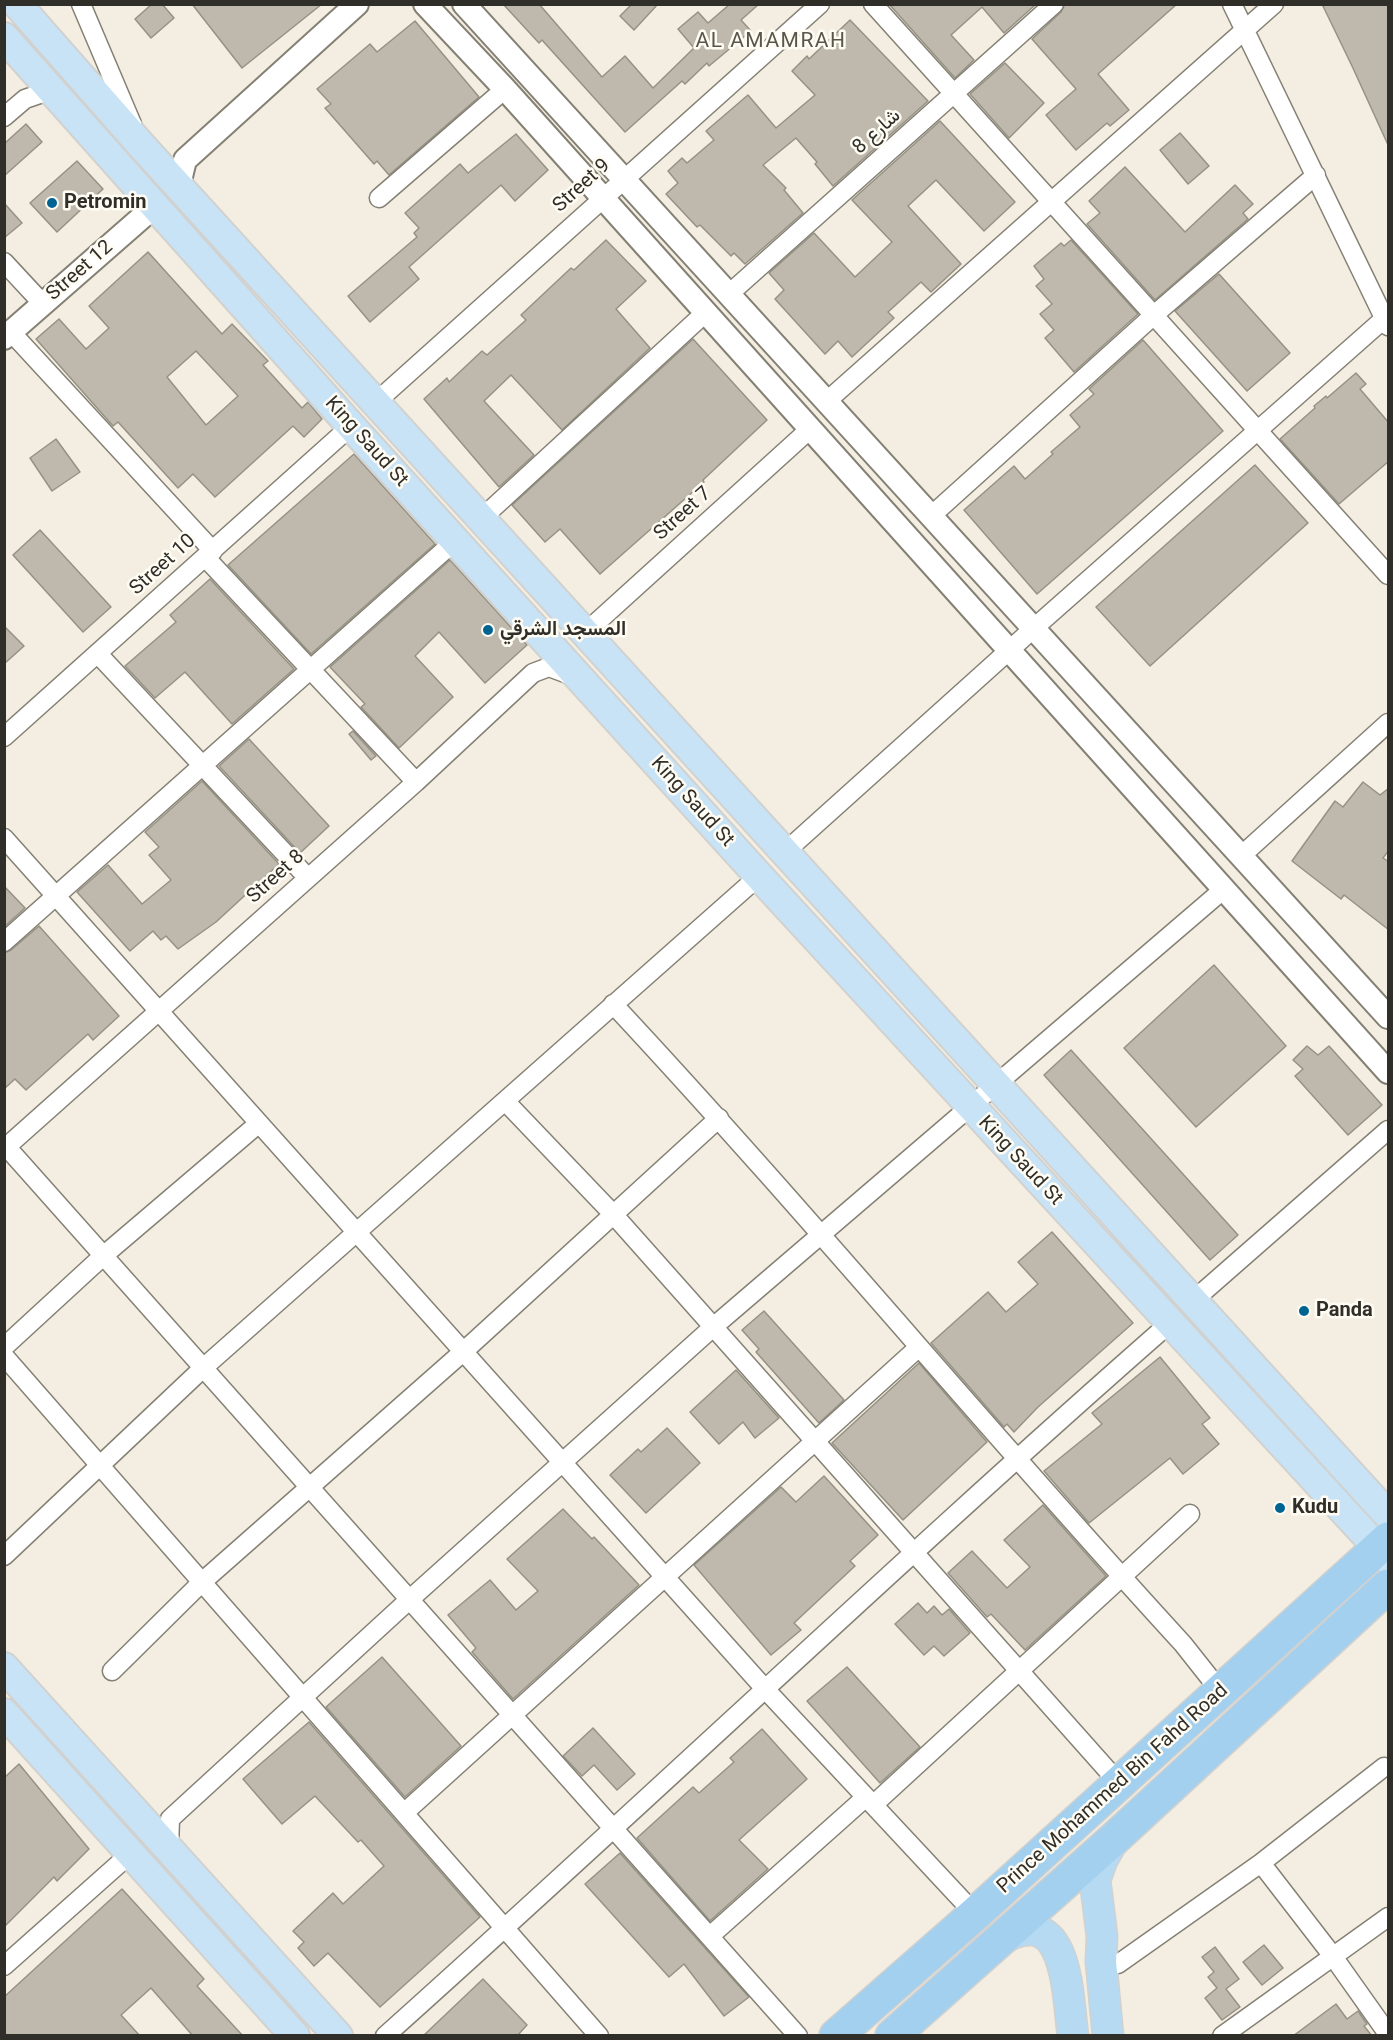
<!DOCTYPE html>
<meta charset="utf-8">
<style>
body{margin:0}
#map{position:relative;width:1393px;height:2040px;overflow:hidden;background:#f3eee1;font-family:Roboto,sans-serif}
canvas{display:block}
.frame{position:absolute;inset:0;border:6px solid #302e29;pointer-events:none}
</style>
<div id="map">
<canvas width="1393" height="2040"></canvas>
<div class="frame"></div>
</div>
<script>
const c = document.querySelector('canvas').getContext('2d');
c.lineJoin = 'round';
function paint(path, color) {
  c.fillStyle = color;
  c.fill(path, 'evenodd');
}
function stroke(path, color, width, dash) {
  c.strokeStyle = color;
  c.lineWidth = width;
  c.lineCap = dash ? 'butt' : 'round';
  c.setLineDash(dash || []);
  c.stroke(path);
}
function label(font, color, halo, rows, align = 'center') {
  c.font = font + ' Roboto,Vazirmatn,sans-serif';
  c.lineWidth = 5;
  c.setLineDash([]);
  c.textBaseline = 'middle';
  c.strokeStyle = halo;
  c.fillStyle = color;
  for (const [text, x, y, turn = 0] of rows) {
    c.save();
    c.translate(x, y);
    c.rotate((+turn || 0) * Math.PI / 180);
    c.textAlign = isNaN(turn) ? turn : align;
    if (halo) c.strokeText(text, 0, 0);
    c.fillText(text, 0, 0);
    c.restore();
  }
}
const building = new Path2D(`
 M152 4H162L174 18 151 38 135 19Z
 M192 4H322L242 68Z
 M503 4H539L602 77 625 56 653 88 694 48 678 29 698 12 708 23 730 4H759L741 20 751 31 709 66 707 63 685 84 682 81 625 132 542 40 539 43Z
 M632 4H658L634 30 620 16Z
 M889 4H1035V5L1004 33 982 7 951 35 974 60 955 78Z
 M1065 4H1177L1098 74 1129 110 1110 126 1107 123 1076 150 1046 115 1076 89 1032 39 1061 12Z
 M1322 4H1389V147L1352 66Z
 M850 20 928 101 833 186 815 164 817 162 796 138 763 165 786 188 784 190 803 213 745 264 734 253 731 256 700 225 697 227 666 194 678 183 668 171 682 158 687 163 714 140 706 131 748 95 776 128 815 95 792 71 807 56 809 59Z
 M415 21 479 97 389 175 377 161 374 164 325 108 331 104 317 89 370 44 377 52Z
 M1005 63 1044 103 1009 138 970 94Z
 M940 121 1015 202 984 231 936 180 908 206 961 264 931 292 921 282 888 312 894 318 852 357 838 341 825 354 775 299 784 290 769 273 814 233 855 277 892 242 852 200Z
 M26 124 42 142 4 176V144Z
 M1180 133 1209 166 1188 184 1160 150Z
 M516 134 548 170 515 201 501 185 409 267 419 279 370 322 348 296 417 237 414 233 419 228 405 213 460 164 468 173Z
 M77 161 103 189 57 232 30 203Z
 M1125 167 1185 232 1235 185 1253 204 1243 213 1248 219 1155 300 1087 224 1100 213 1089 201Z
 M4 203 22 223 4 238Z
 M606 240 646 281 616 309 650 348 562 430 511 375 484 401 534 455 499 487 424 399 447 378 449 382 482 351 487 355 526 320 521 315 571 268 574 270Z
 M1071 240 1138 314 1074 372 1045 338 1054 330 1040 314 1052 304 1036 286 1044 279 1034 266 1061 243 1064 246Z
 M148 252 222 334 232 324 268 361 263 365 302 408 308 402 322 419 304 437 293 426 215 497 193 474 178 488 118 422 113 426 36 339 59 319 86 349 109 328 89 306ZM196 351 238 396 206 425 167 377Z
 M1219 274 1290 353 1247 391 1175 311Z
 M693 339 767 420 703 480 704 482 600 574 560 529 545 542 512 505Z
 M1143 340 1223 431 1037 594 964 510 1014 466 1025 479 1053 454 1051 452 1080 427 1070 415 1094 394 1089 389Z
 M1356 373 1366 384 1360 389 1389 423V461L1339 504 1280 439 1315 408 1314 406 1326 396 1327 398Z
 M56 439 80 472 52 491 30 458Z
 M354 454 435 544 311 654 228 565Z
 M1255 465 1308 523 1150 666 1096 607Z
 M40 530 111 607 83 632 13 555Z
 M450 560 527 645 485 683 439 632 415 656 453 697 399 748 361 707 365 704 330 667Z
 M210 579 294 669 232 724 185 672 155 698 125 666 176 622 170 615Z
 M4 626 24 646 4 664Z
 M353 731 376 756 371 760 349 734Z
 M249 739 329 826 300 853 219 766Z
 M202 781 279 864 216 922 178 949 166 936 161 940 153 931 130 951 77 892 108 865 142 904 171 880 149 855 159 847 145 832Z
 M1363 782 1380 795 1389 788V850L1383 858 1389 862V930L1344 895 1341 899 1292 861 1335 801 1343 807Z
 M4 886 25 908 4 927Z
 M39 926 119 1016 93 1040 88 1034 26 1090 15 1079 4 1089V953L11 950Z
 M1214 965 1286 1046 1196 1127 1124 1048Z
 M1307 1046 1318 1055 1329 1046 1382 1105 1348 1135 1295 1076 1303 1069 1293 1060Z
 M1071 1050 1238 1235 1210 1260 1044 1075Z
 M1052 1232 1133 1323 1038 1407 1014 1432 1007 1424 1004 1427 931 1343 988 1292 1006 1312 1038 1284 1018 1262Z
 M764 1311 844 1400 819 1423 756 1352 759 1349 742 1330Z
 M1160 1357 1210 1418 1202 1424 1219 1444 1183 1474 1170 1458 1089 1523 1044 1471 1102 1424 1092 1413Z
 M919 1363 987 1442 903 1520 832 1443Z
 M736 1370 779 1418 755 1438 743 1422 719 1444 690 1412Z
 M667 1428 700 1463 646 1513 610 1475 638 1449 641 1452Z
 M824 1476 878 1535 850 1561 855 1566 794 1623 801 1630 771 1655 694 1565 781 1487 796 1502Z
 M1043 1505 1106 1576 1025 1650 991 1614 987 1617 948 1573 972 1551 1007 1588 1030 1567 1004 1540Z
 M563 1509 592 1539 594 1537 639 1585 513 1699 472 1652 476 1648 448 1615 490 1580 516 1610 538 1591 507 1559Z
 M918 1603 927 1613 934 1606 942 1615 949 1609 970 1633 944 1656 934 1646 924 1655 895 1624Z
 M382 1657 461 1746 405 1797 326 1707Z
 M847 1667 920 1747 880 1783 807 1701Z
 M309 1722 480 1917 380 2007 328 1953 314 1966 298 1948 304 1942 293 1931 333 1893 343 1904 384 1866 361 1840 358 1842 315 1796 282 1824 243 1779Z
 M593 1728 635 1774 617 1790 594 1765 582 1776 563 1756Z
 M762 1729 807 1779 739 1840 768 1869 710 1921 637 1838 693 1787 699 1793 734 1762 730 1758Z
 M19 1764 89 1849 57 1881 54 1877 4 1927V1778Z
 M620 1853 749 1997 724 2016 684 1964 669 1977 585 1884Z
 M122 1889 204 1979 197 1986 243 2036H193L151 1988 121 2015 140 2036H4V1997Z
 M1264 1945 1283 1968 1262 1985 1243 1962Z
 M1215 1947 1239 1979 1226 1989 1240 2007 1222 2020 1205 1998 1217 1988 1208 1977 1214 1972 1202 1957Z
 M483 1979 527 2025 517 2036H423Z
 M1336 2004 1347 2019 1358 2011 1367 2024 1364 2026 1372 2036H1293Z`);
paint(building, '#beb9ac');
stroke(building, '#969185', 1.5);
const minor = new Path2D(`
 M81 4 132 124
 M873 4 1388 575
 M1232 4 1388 326
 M4 117 25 99 51 90
 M379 198 505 89
 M4 262 43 304
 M729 294 1054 4
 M11 332 213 551
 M827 401 1274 4
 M375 403 820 4
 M931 516 1154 315 1316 175
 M482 518 705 313
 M205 557 416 782
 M586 632 810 429
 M98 654 308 878
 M4 737 351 426
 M4 838 766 1690 975 1914
 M786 851 1034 628 1385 318
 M1241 856 1388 723
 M4 942 456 540
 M613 1004C808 1213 990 1434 1183 1644L1221 1692
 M505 1101 613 1214 1118 1782
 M4 1144 798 2036
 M4 1149 416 782 533 673 549 667 573 676
 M1195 1299 1388 1130
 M4 1347 103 1256 258 1124
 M4 1356 599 2036
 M4 1556 202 1369 759 876
 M112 1671 202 1582 464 1351 719 1118
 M873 1805 1190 1514
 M404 1813 919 1347
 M169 1849 170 1819 409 1600 712 1328 1224 889
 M1261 1863 1332 1955 1388 2034
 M710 1936 866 1797
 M1118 1964 1261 1863 1384 1767
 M4 1966 130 1854
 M385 2036C649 1800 905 1555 1171 1322
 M1222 2036 1388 1917`);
const tertiary = new Path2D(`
 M425 4 505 89 1388 1072
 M464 4 1388 1017
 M179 185 185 160 357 4
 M4 338 156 205`);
const primary = new Path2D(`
 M17 4 141 145 1388 1515
 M4 37 351 426 759 876 1388 1559
 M4 1667 338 2036
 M4 1713 295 2036`);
const trunk = new Path2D(`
 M998 1941C1068 1898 1067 1991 1073 2036
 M1108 2036 1101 1962 1102 1936 1095 1880 1102 1860 1114 1839`);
const motorway = new Path2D(`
 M836 2036 975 1914 1388 1539
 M892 2036 1116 1837 1388 1586`);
stroke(minor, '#858074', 21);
stroke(tertiary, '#858074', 26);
stroke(primary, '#d1d1d0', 32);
stroke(trunk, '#d1d1d0', 33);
stroke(motorway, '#d1d1d0', 36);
stroke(minor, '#fff', 18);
stroke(tertiary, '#fff', 22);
stroke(primary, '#c8e3f5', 28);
stroke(trunk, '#b6daf2', 30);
stroke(motorway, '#a3d0ee', 33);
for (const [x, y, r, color] of [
 [52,203,6,"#006493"],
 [488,630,6,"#006493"],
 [1304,1311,6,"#006493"],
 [1280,1508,6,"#006493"]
]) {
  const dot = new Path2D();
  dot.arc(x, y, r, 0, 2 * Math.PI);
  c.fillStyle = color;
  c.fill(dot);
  stroke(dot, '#fffcf4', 2);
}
label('20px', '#302e29', '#fffcf4', [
 ["شارع 8",877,132,-42],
 ["Street 9",582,186,-42],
 ["Street 12",80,271,-41],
 ["King Saud St",366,442,48],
 ["Street 7",683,514,-42],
 ["Street 10",163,565,-42],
 ["King Saud St",692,802,48],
 ["Street 8",276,877,-42],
 ["King Saud St",1020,1161,47],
 ["Prince Mohammed Bin Fahd Road",1113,1789,-42]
]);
label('bold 20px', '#302e29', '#fffcf4', [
 ["Petromin",64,203],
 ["المسجد الشرقي",500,630],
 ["Panda",1316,1311],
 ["Kudu",1292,1508]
], 'left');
c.letterSpacing = '1.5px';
label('21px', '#5a564b', '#fffcf4', [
 ["AL AMAMRAH",771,42]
]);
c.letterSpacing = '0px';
</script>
